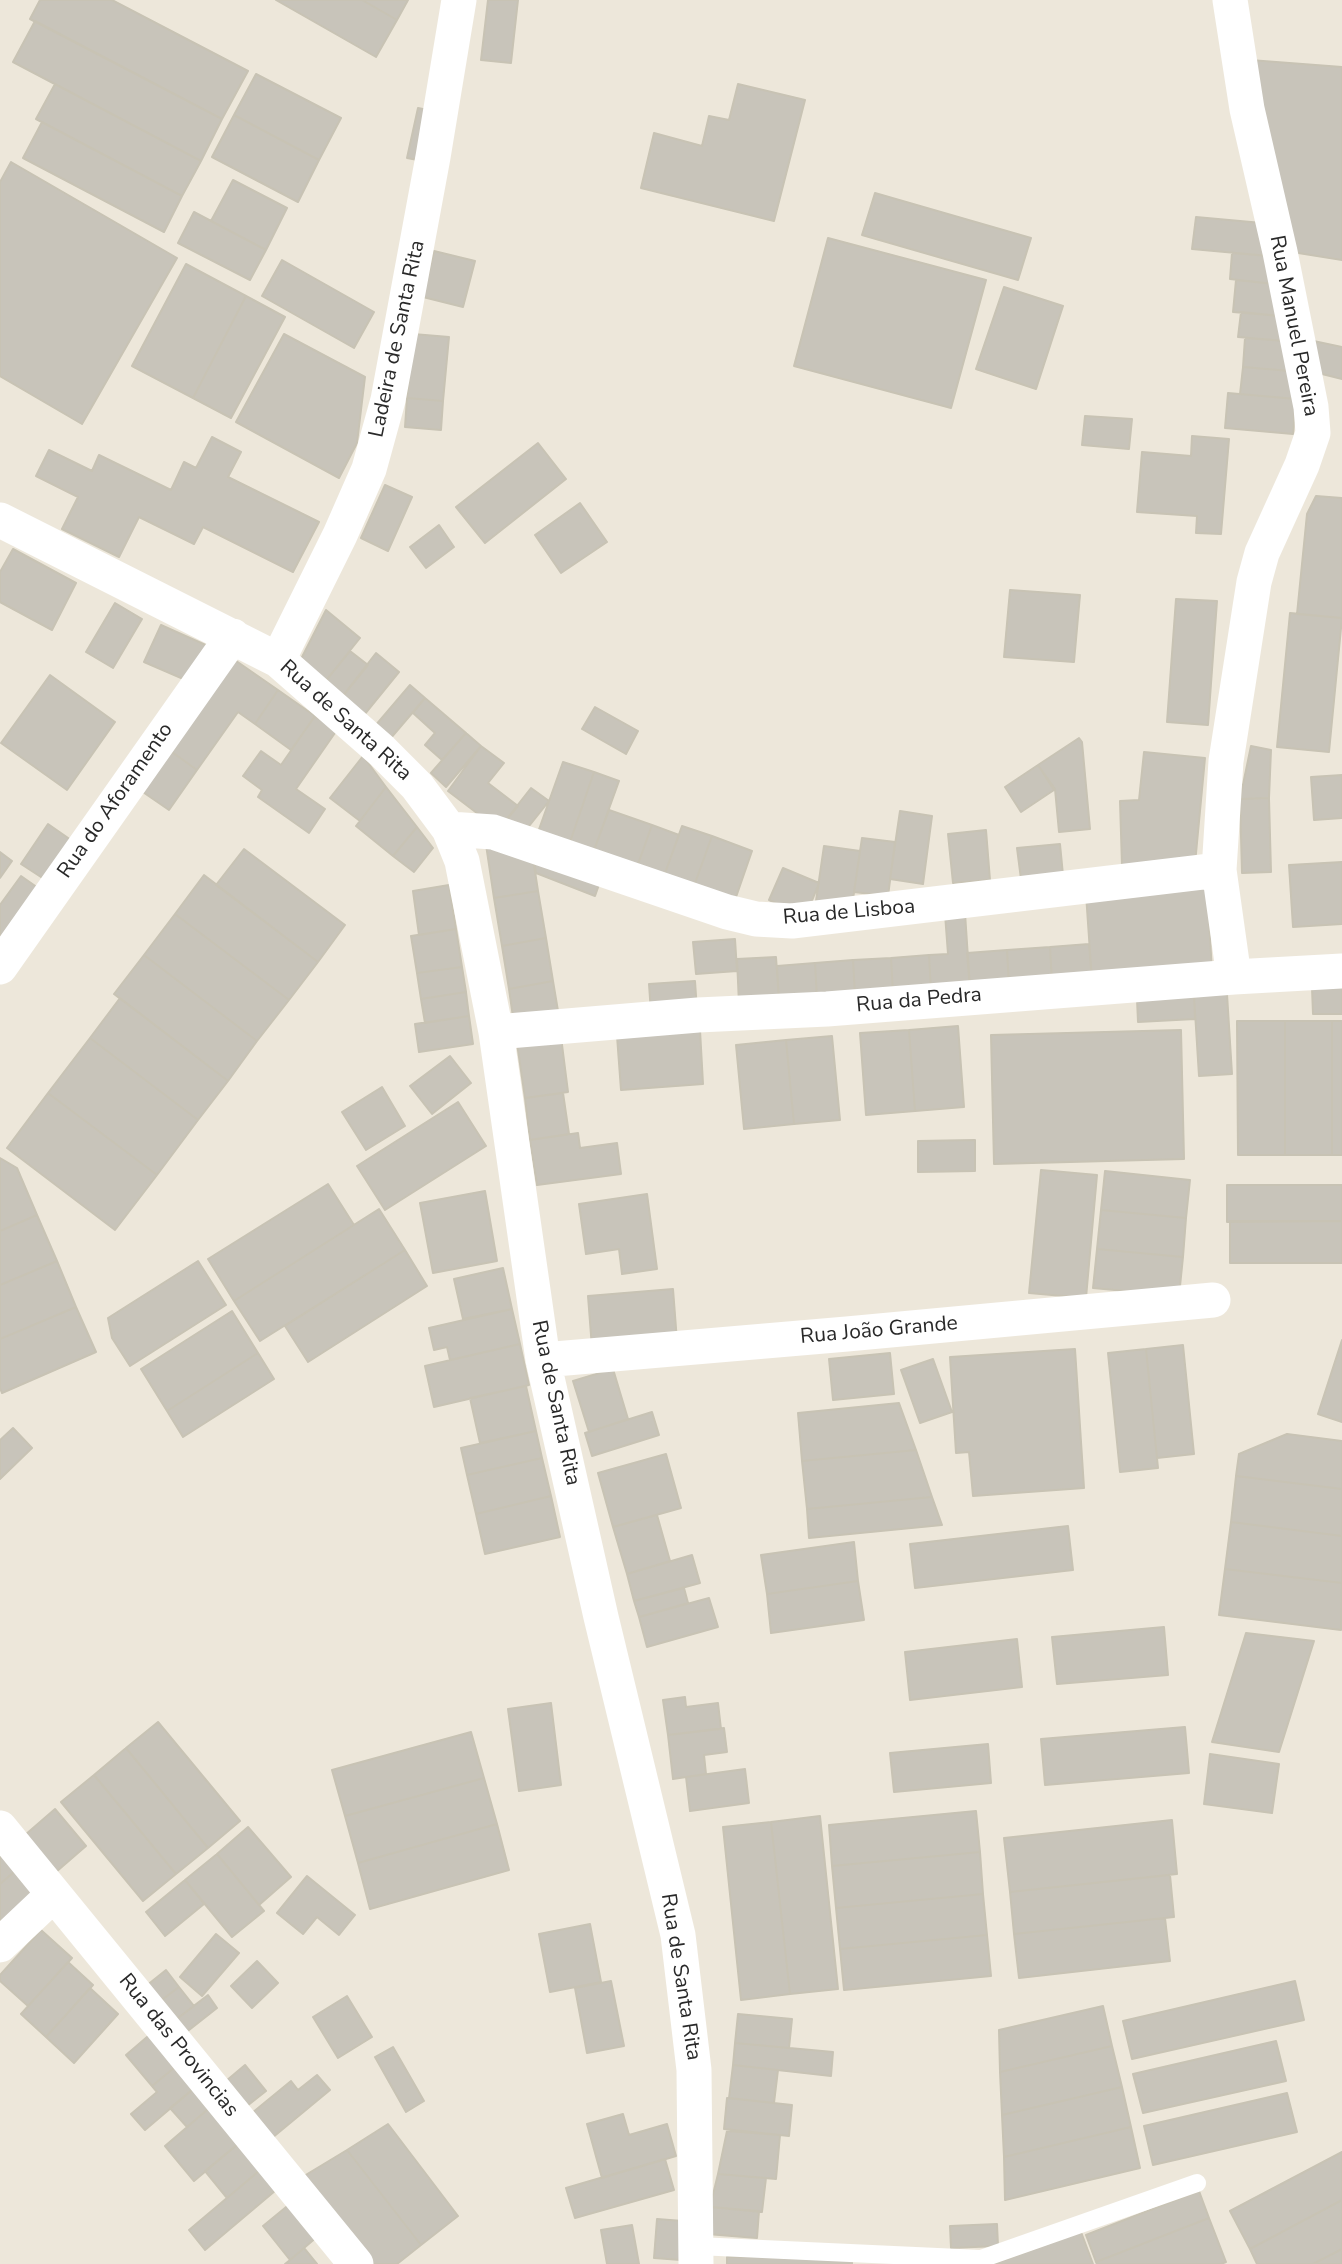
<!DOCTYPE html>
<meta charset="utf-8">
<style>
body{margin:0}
canvas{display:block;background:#ede7da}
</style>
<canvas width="1342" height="2264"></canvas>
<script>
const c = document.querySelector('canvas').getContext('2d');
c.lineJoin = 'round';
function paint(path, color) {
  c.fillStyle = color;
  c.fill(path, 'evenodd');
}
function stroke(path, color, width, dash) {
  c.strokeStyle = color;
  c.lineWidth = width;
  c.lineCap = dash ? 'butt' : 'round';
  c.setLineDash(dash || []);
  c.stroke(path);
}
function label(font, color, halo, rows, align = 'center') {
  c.font = font + ' "Nunito Sans",sans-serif';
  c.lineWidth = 7;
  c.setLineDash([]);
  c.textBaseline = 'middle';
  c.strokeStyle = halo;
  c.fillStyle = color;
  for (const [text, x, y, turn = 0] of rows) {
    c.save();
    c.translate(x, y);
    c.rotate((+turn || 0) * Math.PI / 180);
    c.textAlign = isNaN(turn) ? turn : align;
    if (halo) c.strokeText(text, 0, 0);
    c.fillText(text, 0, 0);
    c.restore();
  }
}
const building = new Path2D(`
 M40 0H112L248 71 222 119 30 19Z
 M276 0H362L397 20 376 57Z
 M362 0H408L397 20Z
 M488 0H518L511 63 481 60Z
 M35 21 222 119 201 161 13 62Z
 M1250 60 1342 67V260L1292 252Z
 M256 74 341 118 319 160 234 115Z
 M55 84 201 161 182 196 36 119Z
 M738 84 805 100 774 221 641 188 654 133 702 146 709 116 729 120Z
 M418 108 433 111 423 161 407 158Z
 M234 115 319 160 298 202 212 157Z
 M42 122 182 196 164 232 23 158Z
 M11 162 177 258 82 424 0 376V182Z
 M233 180 287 208 266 250 211 221Z
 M875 193 1031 238 1018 280 862 235Z
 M194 212 266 250 250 280 178 243Z
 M1196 217 1262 223 1269 256 1192 249Z
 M828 238 986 280 951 408 794 366Z
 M434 251 475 261 463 307 423 297Z
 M1232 253 1269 256 1274 284 1230 279Z
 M282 260 374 312 354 348 262 296Z
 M186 264 246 296 193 398 132 366Z
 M1236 280 1274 284 1280 316 1233 312Z
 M1004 287 1063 306 1036 389 976 369Z
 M246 296 285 317 231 418 193 398Z
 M1241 312 1280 316 1285 341 1238 337Z
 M284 334 365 377 357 443 339 478 236 422Z
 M413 334 449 337 443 401 407 398Z
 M1245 338 1285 341 1290 371 1243 367Z
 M1309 340 1342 347V379L1318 373Z
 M1243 367 1290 371 1296 399 1240 394Z
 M1228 393 1296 399 1293 434 1225 428Z
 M407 398 443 401 441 430 405 427Z
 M1085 416 1132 419 1129 449 1082 445Z
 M1192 436 1229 439 1221 534 1196 533 1197 516 1137 512 1142 452 1191 456Z
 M212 437 241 452 228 477 319 522 293 572 203 527 194 544 139 517 119 557 62 529 78 497 36 476 49 450 92 471 99 455 171 490 184 462 196 468Z
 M538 443 566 479 485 543 456 507Z
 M385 485 412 497 388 551 361 538Z
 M1316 496 1342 498V618L1297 614 1307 514Z
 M580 503 607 542 561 573 535 535Z
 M439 525 454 547 426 568 410 547Z
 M13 549 76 583 52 630 0 602V572Z
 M1010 590 1080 595 1074 662 1004 657Z
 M1176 599 1217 601 1208 725 1167 722Z
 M115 603 142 619 113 668 86 652Z
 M326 610 360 638 324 683 299 663Z
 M1290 613 1342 618 1329 752 1277 747Z
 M161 625 210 647 188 681 144 662Z
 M350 651 368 665 342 697 324 683Z
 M376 653 399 672 364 715 342 697Z
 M229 656 278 690 255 724 238 712 197 770 165 747Z
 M50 675 115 722 67 790 1 743Z
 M410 685 425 698 390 739 375 726Z
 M278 690 315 716 291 750 255 724Z
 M425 698 466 733 442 760 425 745 435 733 413 713Z
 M595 707 638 731 626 754 582 729Z
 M315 716 337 730 296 789 325 809 309 833 258 797 262 790 243 776 261 751 281 765Z
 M466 733 481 746 446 787 431 773Z
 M1079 738 1082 742 1090 829 1059 832 1055 789 1038 765Z
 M481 746 504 763 488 783 518 806 502 825 486 820 448 791Z
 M1251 746 1271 750 1269 798 1240 799Z
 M165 747 197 770 169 810 137 788Z
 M1144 752 1205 758 1195 864 1122 866 1120 801 1139 800Z
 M363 756 386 787 360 821 330 798Z
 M563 762 594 772 569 845 537 835Z
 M1038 765 1054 790 1021 812 1005 787Z
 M594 772 619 781 593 853 569 845Z
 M1342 775V818L1314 820 1311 777Z
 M386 787 417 827 393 856 356 826Z
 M531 788 549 801 522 835 502 825Z
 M1269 798 1271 872 1242 873 1240 799Z
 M609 810 652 825 637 867 593 853Z
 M900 811 932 816 923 884 890 879Z
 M48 824 71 840 44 879 21 864Z
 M652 825 679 835 664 876 637 867Z
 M682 826 712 836 694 886 664 876Z
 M417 827 433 848 414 872 393 856Z
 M986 830 990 880 953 883 948 834Z
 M712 836 752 851 735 900 694 886Z
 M485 838 532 852 538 891 494 898Z
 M862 838 895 842 888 896 854 892Z
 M1060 844 1063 875 1021 879 1017 848Z
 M824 846 860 851 852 906 816 901Z
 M244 849 345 925 318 962 216 885Z
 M0 852 12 861 0 878Z
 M532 852 601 879 595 896 536 873Z
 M1342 862V924L1293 927 1289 865Z
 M783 868 819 883 806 916 769 900Z
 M204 875 318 962 289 1000 175 914Z
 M21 876 41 890 0 944V905Z
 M449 885 456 929 419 935 413 891Z
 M1207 885 1212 972 1092 981 1086 894Z
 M538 891 546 938 502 946 494 898Z
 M965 913 970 988 931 991 929 955 948 954 945 914Z
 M175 914 289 1000 257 1041 144 955Z
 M456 929 462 967 417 973 411 936Z
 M546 938 553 981 509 989 502 946Z
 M735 939 737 971 696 974 693 942Z
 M1089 944 1092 981 1052 983 1050 947Z
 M1050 947 1052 983 1009 986 1007 950Z
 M1007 950 1009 986 970 988 967 953Z
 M144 955 257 1041 228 1081 114 994Z
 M929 955 931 991 893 994 891 958Z
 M776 957 779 1001 739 1004 737 959Z
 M891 958 893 994 855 996 853 960Z
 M853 960 855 996 817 999 815 963Z
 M815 963 817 999 779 1001 777 966Z
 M462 967 466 992 421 999 417 973Z
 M553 981 559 1017 514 1024 509 989Z
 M695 981 697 1010 651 1013 649 984Z
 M1312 988H1342V1014H1313Z
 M466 992 469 1016 425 1023 421 999Z
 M1227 994 1232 1074 1199 1076 1194 996Z
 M1194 996 1195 1019 1138 1022 1137 999Z
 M120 998 228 1081 198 1120 90 1038Z
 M469 1016 473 1044 419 1052 415 1024Z
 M1237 1021H1285V1155H1238Z
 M1285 1021H1332V1155H1285Z
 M1332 1021H1342V1155H1332Z
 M958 1026 964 1107 915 1111 909 1030Z
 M700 1030 703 1084 621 1090 617 1036Z
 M909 1030 915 1111 866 1115 860 1033Z
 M1181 1030 1184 1159 994 1164 991 1035Z
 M832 1036 840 1120 794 1124 786 1040Z
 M561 1037 568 1092 525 1098 517 1043Z
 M90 1038 198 1120 157 1175 48 1093Z
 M786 1040 794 1124 744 1129 736 1045Z
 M450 1056 471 1083 432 1114 410 1086Z
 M382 1087 405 1126 366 1150 342 1112Z
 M48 1093 157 1175 115 1230 7 1148Z
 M563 1093 569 1134 530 1140 525 1098Z
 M458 1102 486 1146 385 1210 357 1166Z
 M578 1133 580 1148 617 1143 621 1174 537 1185 530 1140Z
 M975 1140V1171L918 1172V1141Z
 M0 1158 17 1168 37 1215 0 1231Z
 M1041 1170 1097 1175 1086 1298 1029 1293Z
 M1105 1171 1190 1180 1186 1218 1101 1210Z
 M328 1184 354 1225 234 1301 208 1259Z
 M1227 1185H1342V1221L1227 1222Z
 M485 1191 497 1261 433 1273 420 1203Z
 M647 1194 657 1269 622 1274 619 1249 586 1254 579 1204Z
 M379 1209 405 1250 260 1341 234 1301Z
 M1101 1210 1186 1218 1183 1257 1097 1249Z
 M37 1215 57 1261 0 1285V1231Z
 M1230 1221H1342V1263H1230Z
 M1097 1249 1183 1257 1179 1296 1093 1288Z
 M405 1250 427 1286 308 1362 285 1326Z
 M57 1261 76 1307 0 1339V1285Z
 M198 1261 226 1305 130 1366 112 1338 108 1318Z
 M503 1268 512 1309 463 1319 454 1279Z
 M673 1289 677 1341 592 1348 588 1296Z
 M76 1307 96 1352 2 1393 0 1388V1339Z
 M512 1309 520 1344 450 1360 447 1347 434 1350 429 1328Z
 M232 1311 258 1353 167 1411 141 1369Z
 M1342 1340V1422L1318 1414Z
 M520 1344 529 1385 434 1407 425 1366Z
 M1183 1345 1194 1454 1157 1458 1146 1349Z
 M1075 1349 1084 1488 973 1496 969 1452 956 1453 950 1357Z
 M1146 1349 1158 1468 1120 1472 1108 1353Z
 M258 1353 274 1379 183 1437 167 1411Z
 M890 1353 894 1394 833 1400 829 1359Z
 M933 1359 952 1412 920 1423 901 1370Z
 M613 1369 628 1419 589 1432 573 1381Z
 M526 1386 536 1431 480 1443 470 1398Z
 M899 1403 916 1450 802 1461 798 1413Z
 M652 1412 659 1435 592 1456 585 1433Z
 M13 1428 32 1448 0 1479V1440Z
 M536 1431 542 1458 467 1475 461 1448Z
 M1287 1434 1342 1441V1489L1236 1476 1239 1454Z
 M916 1450 932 1497 807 1509 802 1461Z
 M666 1454 681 1508 613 1527 598 1473Z
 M542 1458 551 1496 476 1514 467 1475Z
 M1236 1476 1342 1489V1536L1231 1522Z
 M551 1496 560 1537 485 1554 476 1514Z
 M932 1497 942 1525 809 1538 807 1509Z
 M657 1515 670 1561 627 1574 613 1527Z
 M1231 1522 1342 1536V1583L1225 1569Z
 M1068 1526 1073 1570 915 1588 910 1544Z
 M854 1542 858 1581 767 1594 761 1555Z
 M692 1555 700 1583 634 1601 627 1574Z
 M1225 1569 1342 1583 1341 1630 1219 1615Z
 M858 1581 864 1620 771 1633 767 1594Z
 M684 1588 688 1603 639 1617 634 1601Z
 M709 1598 718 1627 647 1647 639 1617Z
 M1164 1627 1168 1675 1057 1684 1052 1637Z
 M1246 1633 1314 1641 1279 1752 1212 1742Z
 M1017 1639 1022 1687 910 1700 905 1652Z
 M685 1697 686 1707 718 1703 721 1729 668 1735 663 1700Z
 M551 1703 561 1785 519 1791 508 1709Z
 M158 1722 240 1821 208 1848 126 1748Z
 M1185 1727 1189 1773 1045 1785 1041 1739Z
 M724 1728 727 1752 704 1755 706 1774 673 1779 668 1735Z
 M471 1732 484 1778 345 1816 332 1770Z
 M988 1744 991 1783 894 1792 890 1753Z
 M126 1748 208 1848 176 1874 94 1775Z
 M1210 1754 1279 1764 1272 1813 1204 1804Z
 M745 1769 749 1803 690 1811 686 1777Z
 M94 1775 176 1874 143 1901 61 1802Z
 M484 1778 497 1824 358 1863 345 1816Z
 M55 1809 86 1846 56 1872 25 1835Z
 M976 1811 980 1852 832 1866 829 1825Z
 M820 1816 838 1989 790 1994 771 1822Z
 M1172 1820 1177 1874 1010 1892 1004 1838Z
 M771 1822 790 1994 741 2000 723 1827Z
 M497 1824 509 1870 370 1909 358 1863Z
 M248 1827 291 1877 259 1905 217 1854Z
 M980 1852 983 1894 836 1908 832 1866Z
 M0 1854 21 1866 0 1884Z
 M217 1854 264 1911 232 1937 185 1880Z
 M21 1866 38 1895 0 1928V1884Z
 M1170 1875 1174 1917 1014 1934 1010 1892Z
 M307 1876 355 1915 339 1935 317 1917 303 1934 277 1913Z
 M185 1880 204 1904 165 1936 146 1912Z
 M983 1894 987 1935 840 1949 836 1908Z
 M1165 1918 1170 1961 1019 1978 1014 1934Z
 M590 1924 601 1982 550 1992 539 1934Z
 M41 1930 72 1958 28 2006 0 1981V1975Z
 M216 1934 239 1953 202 1996 180 1977Z
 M987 1935 991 1976 844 1990 840 1949Z
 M257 1961 278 1983 252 2008 231 1986Z
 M68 1962 93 1985 46 2037 21 2014Z
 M166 1970 179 1987 159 2002 146 1986Z
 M611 1981 624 2046 587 2053 575 1988Z
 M1295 1981 1304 2020 1132 2059 1123 2021Z
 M179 1987 194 2006 174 2021 159 2002Z
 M90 1988 118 2014 74 2063 46 2037Z
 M208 1995 217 2008 184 2034 174 2021Z
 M347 1996 372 2037 338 2058 313 2017Z
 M1103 2006 1112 2046 1000 2072 999 2030Z
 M738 2014 792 2019 789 2048 735 2043Z
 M154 2031 180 2063 152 2086 126 2055Z
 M1276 2041 1286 2081 1143 2113 1133 2074Z
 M735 2043 833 2052 831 2076 733 2065Z
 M1112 2046 1122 2087 1002 2115 1000 2072Z
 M393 2047 424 2101 406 2112 375 2057Z
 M180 2063 198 2085 145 2130 131 2114 157 2092 152 2086Z
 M245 2065 266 2091 247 2106 226 2081Z
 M733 2065 778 2070 774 2103 729 2098Z
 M317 2075 330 2090 272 2138 252 2113 291 2081 298 2090Z
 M198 2085 214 2104 187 2127 170 2108Z
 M1122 2087 1131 2127 1004 2157 1002 2115Z
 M1287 2093 1297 2132 1153 2165 1144 2126Z
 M727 2098 792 2105 789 2136 724 2129Z
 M214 2104 244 2139 194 2181 165 2146Z
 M623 2114 629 2135 667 2124 676 2156 602 2178 587 2124Z
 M388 2124 458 2216 421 2245 347 2150Z
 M1131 2127 1140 2168 1005 2200 1004 2157Z
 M727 2131 780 2135 776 2179 718 2174Z
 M244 2139 266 2165 227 2198 205 2171Z
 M347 2150 421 2245 397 2264H372L304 2176Z
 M1342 2152V2200L1250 2249 1230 2211Z
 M665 2159 674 2190 575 2218 566 2188Z
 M266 2165 282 2185 205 2250 189 2230Z
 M718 2174 766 2178 762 2212 710 2207Z
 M1199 2191 1209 2218 1096 2262 1086 2235Z
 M1342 2200V2249L1313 2264H1257L1250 2249Z
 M291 2203 318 2236 290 2260 263 2226Z
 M710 2207 759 2211 757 2238 707 2234Z
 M1209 2218 1226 2262 1221 2264H1097L1096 2262Z
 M657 2219 683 2221 681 2260 654 2258Z
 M997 2224 998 2246 951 2248 950 2226Z
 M632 2225 639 2264H607L601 2230Z
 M1081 2232 1093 2264H993Z
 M304 2248 317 2264H285L290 2260Z
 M1342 2249V2264H1313Z
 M852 2254V2264H727V2257Z`);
paint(building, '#c8c4ba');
stroke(building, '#c8c3b4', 2);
stroke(new Path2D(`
 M697 2246 981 2259 1197 2183`), '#fff', 18);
stroke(new Path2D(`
 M1230 0 1247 109 1280 252 1311 407 1313 433 1302 465 1262 553 1254 582 1226 761 1219 870 1234 977
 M0 520 278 660 382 751 417 786 449 829 462 861 496 1032 543 1360 601 1617 678 1935 694 2070 696 2264
 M278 660 340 535 369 469 388 400 433 157 459 0
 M449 829 493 832 727 912 756 919 792 921 1219 870
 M0 967 233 636
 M496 1032 698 1015 827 1009 1234 977 1342 971
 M543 1360 847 1334 1213 1300
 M0 1828 356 2264
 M0 1945 53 1895`), '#fff', 35);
label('21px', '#292929', '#fff', [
 ["Rua Manuel Pereira",1293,326,79],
 ["Ladeira de Santa Rita",398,339,-78],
 ["Rua de Santa Rita",345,721,42],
 ["Rua do Aforamento",116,801,-55],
 ["Rua de Lisboa",849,913,-5],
 ["Rua da Pedra",919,1001,-5],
 ["Rua João Grande",879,1331,-5],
 ["Rua de Santa Rita",555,1403,78],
 ["Rua de Santa Rita",680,1977,81],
 ["Rua das Provincias",178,2046,51]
]);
</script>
